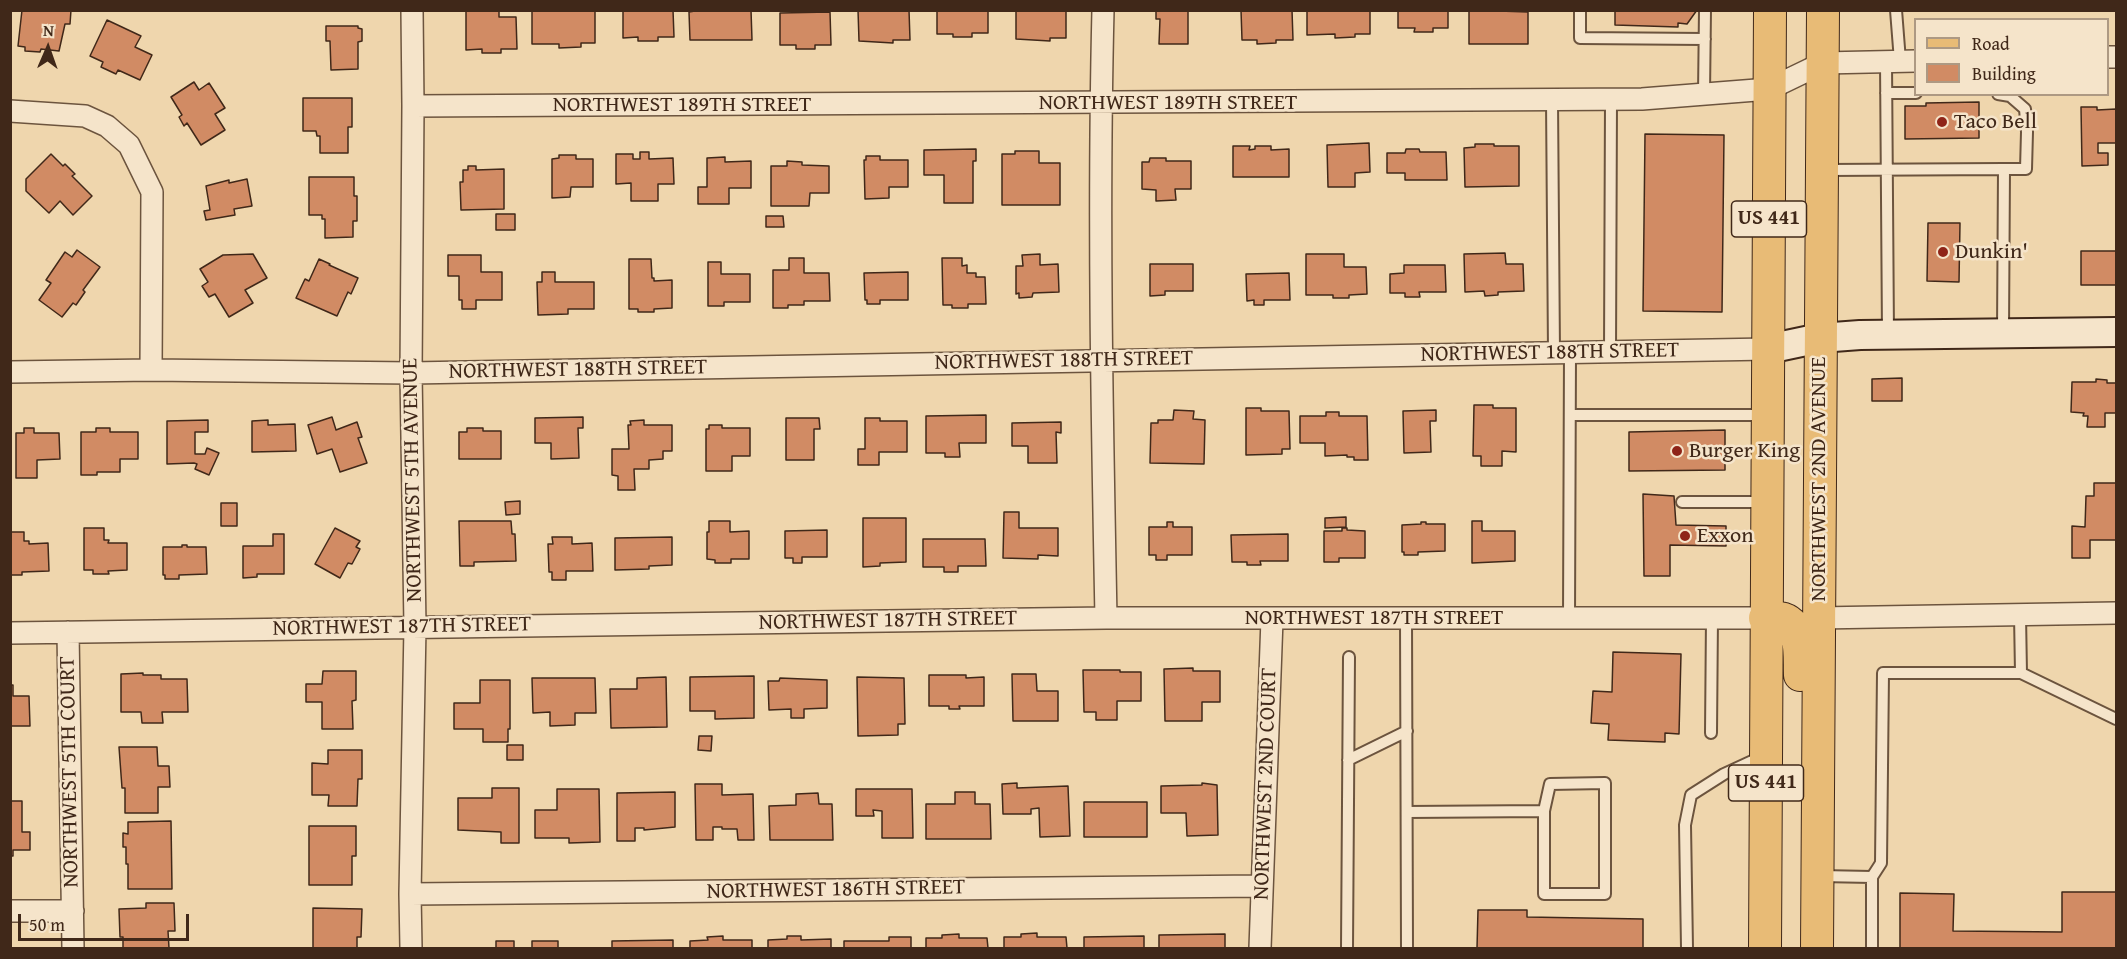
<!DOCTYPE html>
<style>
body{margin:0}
#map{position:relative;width:2127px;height:959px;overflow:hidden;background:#efd6ad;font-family:"Gentium Book Plus",serif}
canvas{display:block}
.frame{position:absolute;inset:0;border:12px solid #402819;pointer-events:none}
.legend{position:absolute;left:1914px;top:18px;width:195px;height:78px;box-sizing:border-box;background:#f5e4ca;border:2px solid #ad9983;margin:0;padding:8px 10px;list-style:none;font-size:18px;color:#402819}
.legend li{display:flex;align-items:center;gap:12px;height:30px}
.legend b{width:30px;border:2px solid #ad9983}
.north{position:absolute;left:18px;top:18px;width:60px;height:60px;-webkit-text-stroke:4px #f5e4ca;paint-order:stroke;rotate:2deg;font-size:16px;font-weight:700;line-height:24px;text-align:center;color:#402819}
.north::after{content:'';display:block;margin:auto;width:21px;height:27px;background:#402819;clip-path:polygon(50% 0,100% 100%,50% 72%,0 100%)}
.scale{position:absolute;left:18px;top:914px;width:171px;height:27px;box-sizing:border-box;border:3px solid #402819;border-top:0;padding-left:8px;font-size:18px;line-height:21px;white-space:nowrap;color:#402819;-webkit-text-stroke:4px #f5e4ca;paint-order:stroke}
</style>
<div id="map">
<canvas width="2127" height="959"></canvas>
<div class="frame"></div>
<ul class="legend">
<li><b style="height:8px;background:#e8bb76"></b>Road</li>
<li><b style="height:16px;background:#d18b64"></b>Building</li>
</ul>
<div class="north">N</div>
<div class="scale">50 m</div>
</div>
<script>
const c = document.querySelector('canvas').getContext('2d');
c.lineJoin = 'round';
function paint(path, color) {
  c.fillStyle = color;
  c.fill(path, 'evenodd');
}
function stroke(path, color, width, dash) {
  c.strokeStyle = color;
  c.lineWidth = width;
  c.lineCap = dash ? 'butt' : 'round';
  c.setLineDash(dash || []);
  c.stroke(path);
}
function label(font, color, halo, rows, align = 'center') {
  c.font = font + ' "Gentium Book Plus",serif';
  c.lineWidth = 5;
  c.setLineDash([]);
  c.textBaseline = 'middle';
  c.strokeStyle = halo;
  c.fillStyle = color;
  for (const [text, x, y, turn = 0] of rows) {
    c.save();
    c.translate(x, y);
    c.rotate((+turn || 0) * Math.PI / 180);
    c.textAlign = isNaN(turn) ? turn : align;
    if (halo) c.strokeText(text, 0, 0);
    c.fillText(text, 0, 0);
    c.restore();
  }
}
const building = new Path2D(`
 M22 10H71L70 24H65L59 51 41 49 40 52 25 51V47L18 46Z
 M466 10H499V17H516L517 49H501V53H482V49L466 50Z
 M532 10 595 11V43H581V47L559 48V44H532Z
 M623 10H673L674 37H658V41H638V37L623 38Z
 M701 10H751L752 40H690L689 12Z
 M858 10H909L910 40H893V43L859 41Z
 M937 10H988V33H972V37H953V34H937Z
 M1016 10H1066V38H1050V41L1016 39Z
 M1156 10H1188V44H1159L1160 19H1156Z
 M1241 10H1292L1293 40H1276V43L1257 44V40H1242Z
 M1307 10H1370V34H1355V37L1335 38V34L1307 35Z
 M1398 10H1448V28H1433V32H1414L1415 28H1398Z
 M1469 10 1528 12V44H1469Z
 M1615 10H1697L1687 24 1678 23V27L1615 25Z
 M830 12 831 45H815V49H796V45H780V13Z
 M107 20 141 36 135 47 152 55 140 80 118 70 116 74 101 67 103 62 90 56Z
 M326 26H358V28L362 29V41L358 42V69L331 70 330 41H326Z
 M194 82 199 90 209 83 225 108 215 114 225 130 201 145 187 123 184 126 179 117 182 115 171 97Z
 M303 98H352V127H348V153H320V136H317L316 131H303Z
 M1979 102V138L1905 139V106H1926V103Z
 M2081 107H2097V110L2116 109V143H2098V153H2108V165L2082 166Z
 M1645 134 1724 135 1722 312 1643 311Z
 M1369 143 1370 172 1355 173V187H1328L1327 145Z
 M1475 144H1494V146H1519V186L1465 187 1464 148 1475 147Z
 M1233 146H1250L1249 150 1255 149V146H1271V150L1289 149V177H1233Z
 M976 149V161H973V203H944V175H924V150Z
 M1406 149H1419L1420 152H1446L1447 180H1405V173H1387V153H1405Z
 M1015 151H1039V163H1060V205H1002V154H1015Z
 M640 152H649V159L673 158 674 184H658V201H631V183L616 184V154H633V159H640Z
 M51 154 63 166 65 164 75 174 72 176 92 196 73 215 60 201 49 213 26 191V179Z
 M559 155H576V159H593V187H571L570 197 552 198V159L559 158Z
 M866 156H880V160H908V187H889V198L865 199 864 160H866Z
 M725 157V162L751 161V188H729V204H698V187H707V158Z
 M1150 158H1166V161H1191V189H1175L1176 200 1156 201V190L1142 189V162H1149Z
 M787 161 802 162V165L829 166V193H810L809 206H771V166H787Z
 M468 166H476V170L504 169V209L461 210 460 182H463V170H468Z
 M309 177H354V196H357V221H353V237L325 238V219H322V215H309Z
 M247 179 252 206 234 209 235 215 206 220 204 211 210 210 206 186 229 180V183Z
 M496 214H515V230H496Z
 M766 216H783L784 227H766Z
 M1928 223H1960L1959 282 1927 281Z
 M77 250 100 267 83 290 85 292 76 305 73 303 62 317 39 300 51 283 46 280 65 252 72 257Z
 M2081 251H2116V285H2081Z
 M1505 253 1506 264H1523L1524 291 1498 292V295L1485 296 1484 291 1465 292 1464 254Z
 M253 254 267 278 245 290 253 303 229 317 215 294 209 297 202 286 208 282 200 269 223 255Z
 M1040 254V265L1058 264 1059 292 1033 293 1032 297 1019 298V293L1016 294V266H1023L1022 255Z
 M1306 254H1344V267H1366L1367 294 1349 295V298H1333V295H1306Z
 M448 255H481V272H502V300H476V309H462V300H459V276H448Z
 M789 258H804V273H829L830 301H804V305H788V308H773V270H789Z
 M942 258H962V266L967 265V273H976V277H985L986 304H968V308H952V305H943Z
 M319 259 330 264 329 265 358 278 351 294 348 292 337 316 296 298 305 279 309 281Z
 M629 259H651L652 278H654V281L672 280V308L654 309V312H638V309H629Z
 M708 262H721V274H750V302H724V306H708Z
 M1150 264H1193V291H1165V295L1150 296Z
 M1404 265H1445L1446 292H1419L1420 297H1405V293H1390V274L1404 273Z
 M542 272H555V282H594V309H568V314L538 315 537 282H542Z
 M908 272V300H880V304H867V300H865L864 273Z
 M1289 273 1290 300H1264V305H1254V300L1247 301 1246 274Z
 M1902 378V401H1872V379Z
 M2096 379 2107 380V383H2116V413H2105V427H2087L2088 416H2083L2084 413 2071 412 2072 382H2096Z
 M1474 405H1493V408H1516V452L1502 451V466H1481V456H1473Z
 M1246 408H1261V411H1289L1290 449H1282V454L1246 455Z
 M1174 410 1194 411 1193 419 1205 420 1204 464 1150 463 1151 423H1158V420H1173Z
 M1436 410V421H1430L1431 452 1404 453 1403 411Z
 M1326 412H1339V416H1367L1368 460H1354V457H1347V455L1325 456V443H1300V416H1326Z
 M986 415V443H959L960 457H945V453H926V416Z
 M332 417 336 430 357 422 362 437 358 438 367 463 340 472 332 449 317 454 308 425Z
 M583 417V428H578L579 458 551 459V443H535V418Z
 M786 418H819L820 429H814V460H786Z
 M865 418H880V421H907V452H879V465H858V449H865Z
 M208 420V432H195V454H205L207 448 219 453 209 475 195 469 197 464 194 463 167 464V421Z
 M268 420V425L295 424 296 451 252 452V421Z
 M644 420V425H672V451H663V459L649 460V469H634L635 490H618V476L612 475V449H629L628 425H631L630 421Z
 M1061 422V433L1056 432 1057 463H1028V446H1012V423Z
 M709 425H722V428H750V456H732V471H706V429H709Z
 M24 428H34V433H59L60 459 37 460V478H16V433H24Z
 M96 428H110V432H138V459H120V472H97V475H81V432H96Z
 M467 428H483V431H501V459H459V432H467Z
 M1725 430V470L1629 471V432Z
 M2094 483H2116V540H2090V558H2072V526L2085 527 2086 496H2094Z
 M1643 494 1674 496 1676 525 1726 526V546L1670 545V576H1644Z
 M520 501V514L506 515 505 502Z
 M221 503H237V526H221Z
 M1004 512H1019V528H1058V556L1038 555V559L1003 558Z
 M1346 517V527L1325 528V518Z
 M863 518H906V562L880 563V566L863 567Z
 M459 521H511L512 534H515L516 561 474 562V566H460Z
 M709 521H730V532L749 531V559H731V563H715V560L707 559V532H709Z
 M1472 521H1482V531H1515V561L1472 563Z
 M1167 522H1173V527H1192V555H1167V560H1156V555H1149V527H1167Z
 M1421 522H1426V524H1445V551L1418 552V555H1404V552H1402V525L1421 524Z
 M84 528H104V540H109L108 543H127V570L108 571 109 574H93V570H84Z
 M335 528 360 541 356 547 360 549 352 564 348 563 340 578 315 564Z
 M1342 528H1347V530L1365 531V558H1339V562H1324V531H1342Z
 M827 530V557H802V563H793V558H785V531Z
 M10 532H24V541H29V544L48 543 49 571 22 572V575H10Z
 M273 534H284V574H257V577L243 578V546H273Z
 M1288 534V561H1260L1261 565H1247V562H1232L1231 535Z
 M552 537H572V544L592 543 593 571H566V580H552V572H549L548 544H553Z
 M672 537V565L649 566V569L615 570V538Z
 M923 539H985L986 566H958V572H944V567H923Z
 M182 545H187V547H206L207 574 179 575V579H165V575H163V547H182Z
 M1613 652 1681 654 1679 734 1665 733V742L1608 740 1609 724 1591 723 1593 691 1612 692Z
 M1193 668V671H1220V702H1202V721H1165L1164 669Z
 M1083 670H1120V672H1141V701H1117V720H1096V712H1084Z
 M323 671H356V700L352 701 353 729H322V702H306V684H322Z
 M143 673V675H161V679H187L188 712H162L163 723H142L141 712H121V674Z
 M1012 674H1036L1037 691H1058V721H1013Z
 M929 675H966V678L984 677V706H959L960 709H949V706H929Z
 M754 676V718L715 719V711H690V677Z
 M666 677 667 727 611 728 610 689H637V678Z
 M857 677 904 678 905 724H898V735L858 736Z
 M532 678H595L596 713H575V725L550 726V712L533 713Z
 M780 678 827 680V708L804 709V718H791V709L769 710 768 681H779Z
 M480 680H510V729H508V742H483V729H454V703H480Z
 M10 685H13V696H29L30 726H10Z
 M699 736H712L711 751 698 750Z
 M507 745H523V760H507Z
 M119 747H157L158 766H169L170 787H158V813H125V788H122Z
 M328 750H362V779H358L357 806H328L329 795H312V763L328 764Z
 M1017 783V788L1068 786 1070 836 1040 837 1039 808 1031 809V814H1003L1002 784Z
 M1202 783 1217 785 1218 835 1187 836 1186 813H1161V786L1202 785Z
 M695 784H722V795L753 794 754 840H738L737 829H722V827H713V840H696Z
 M492 788H519V843H501V832L458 830V798H492Z
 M557 789H599L600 842 569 843V838H535V810H557Z
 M856 789H912L913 838H882V811L873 810 874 816H856Z
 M675 792V827L644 830V828H635V841H617V793Z
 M955 792H975V804H990L991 839H926V804H955Z
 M818 793 819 804H832L833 840H770L769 806 796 805V794Z
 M10 801H22V832H30V850H13V856H10Z
 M1084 802H1147V837H1084Z
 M171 821 172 889H128V864H126V847H123V833L128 834V822Z
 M309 826H356V856H352V885H309Z
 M2062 892H2116V948H1900V893L1954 894 1953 931 2062 932Z
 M146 903H174L175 931H168L169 948H123V937H120L119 909 146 908Z
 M313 908 362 909 361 937H357V948H313Z
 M1478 910H1527V917L1643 919V948H1477Z
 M1037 933V937H1066L1067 948H1004V937H1021V934Z
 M959 934V938H987L988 948H926V938H942V935Z
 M1225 934V948H1159V935Z
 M723 936V940H752V948H690V941L708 940 707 937Z
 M787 936H801V940L831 939V948H768V940L787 939Z
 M1144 936V948H1084V937Z
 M889 937H911V948H844V941H889Z
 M673 940V948H612V941Z
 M496 941H514V948H496Z
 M532 941H558V948H532Z`);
paint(building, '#d18b64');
stroke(building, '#402819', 1.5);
const lane = new Path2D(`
 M1580 10V38L1705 39
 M1896 10 1900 61
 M1886 62 1888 334
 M1886 93H1916
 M1704 94 1705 10
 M1998 94 2010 96 2025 109 2027 132 2026 169H2004
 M1552 100 1554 353
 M1826 170 2004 169 2003 332
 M1610 352 1611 100
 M1570 415H1764
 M1682 502H1765
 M2020 615 2021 673 2116 719
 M1569 618 1570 353
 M1406 619 1407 948
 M1711 733 1712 617
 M1348 760 1407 731
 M1407 812 1544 811 1550 784 1605 783V894H1544V811
 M1820 876 1872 877 1881 863 1883 673H2021
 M1872 877V948
 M1347 948 1349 657
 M1687 948 1685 825 1691 795 1724 774 1763 756`);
const street = new Path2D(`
 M1103 10C1098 213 1102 415 1106 618
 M2108 57H2116
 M413 106 1642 99 1769 89 1823 63 1916 61
 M10 111 85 116 107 126 129 145 152 192 151 370
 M10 372 151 370 411 373 1768 349
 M1818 618 2116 613
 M68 632 73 948
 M10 633 1106 618H1765
 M410 894 1261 886
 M10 911H73
 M411 948 410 894 415 627 411 373 413 106 412 10
 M1260 948 1272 619`);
const secondary = new Path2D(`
 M1768 349 1820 338 1860 335 2116 332`);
const primary = new Path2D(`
 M1765 618C1770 618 1776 617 1780 618 1804 622 1799 658 1800 675
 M1765 948 1770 10
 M1817 948 1823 10`);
stroke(lane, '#6c543e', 14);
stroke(street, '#6c543e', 24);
stroke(secondary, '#402819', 32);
stroke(primary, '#402819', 34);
stroke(lane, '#f5e4ca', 10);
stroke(street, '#f5e4ca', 21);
stroke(secondary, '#f5e4ca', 28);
stroke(primary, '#e8bb76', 32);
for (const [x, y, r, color] of [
 [1942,122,6,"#8f2418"],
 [1943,252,6,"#8f2418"],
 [1677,451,6,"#8f2418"],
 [1685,536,6,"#8f2418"]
]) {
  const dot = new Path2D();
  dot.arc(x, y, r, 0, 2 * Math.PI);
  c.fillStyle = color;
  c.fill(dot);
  stroke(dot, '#f5e4ca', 2);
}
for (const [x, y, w] of [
 [1769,219,75],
 [1766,783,75]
]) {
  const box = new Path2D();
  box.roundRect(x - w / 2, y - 18, w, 36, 4.5);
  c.fillStyle = '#f5e4ca';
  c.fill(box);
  stroke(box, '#402819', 1.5);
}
label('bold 21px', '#402819', null, [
 ["US 441",1769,219],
 ["US 441",1766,783]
]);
label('22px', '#402819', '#f5e4ca', [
 ["NORTHWEST 189TH STREET",1168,103],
 ["NORTHWEST 189TH STREET",682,105],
 ["NORTHWEST 188TH STREET",1550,353,-1],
 ["NORTHWEST 188TH STREET",1064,361,-1],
 ["NORTHWEST 188TH STREET",578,370,-1],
 ["NORTHWEST 2ND AVENUE",1819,479,-90],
 ["NORTHWEST 5TH AVENUE",413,480,-91],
 ["NORTHWEST 187TH STREET",1374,618],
 ["NORTHWEST 187TH STREET",888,621,-1],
 ["NORTHWEST 187TH STREET",402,627,-1],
 ["NORTHWEST 5TH COURT",70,772,-91],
 ["NORTHWEST 2ND COURT",1266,784,-88],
 ["NORTHWEST 186TH STREET",836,890,-1]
]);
label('22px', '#402819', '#f5e4ca', [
 ["Taco Bell",1954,122],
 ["Dunkin'",1955,252],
 ["Burger King",1689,451],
 ["Exxon",1697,536]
], 'left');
</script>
